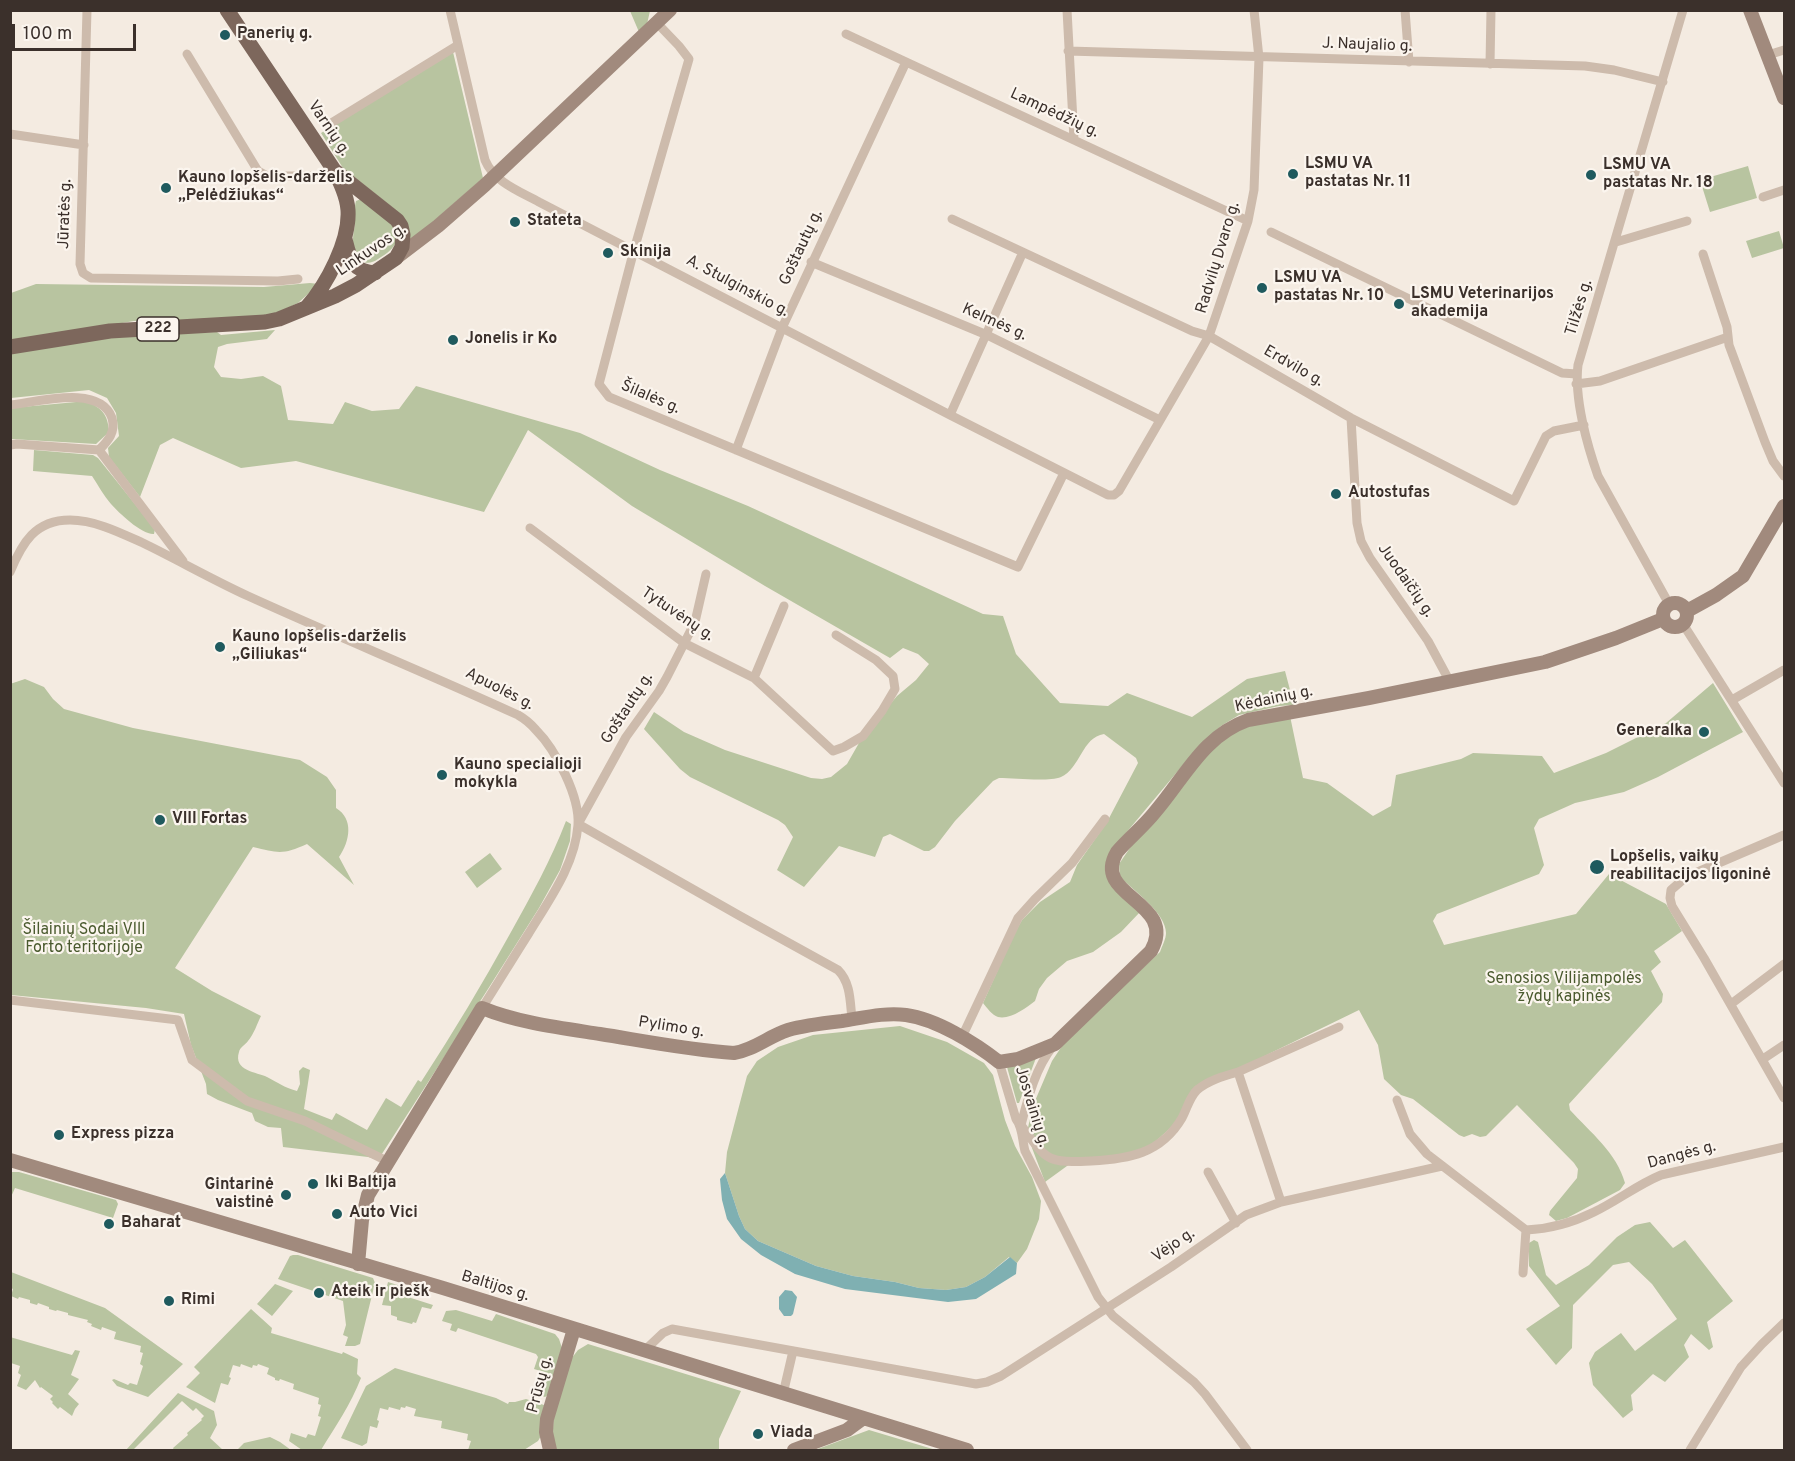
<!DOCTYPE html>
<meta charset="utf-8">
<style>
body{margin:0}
#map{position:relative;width:1795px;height:1461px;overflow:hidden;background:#f4ebe1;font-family:Overpass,sans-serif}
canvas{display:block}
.frame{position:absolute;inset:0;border:12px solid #3b302b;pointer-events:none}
.scale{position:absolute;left:12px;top:24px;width:124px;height:27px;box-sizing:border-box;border:3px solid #3b302b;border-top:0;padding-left:8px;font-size:18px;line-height:21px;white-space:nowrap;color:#3b302b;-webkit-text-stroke:4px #fbf5ee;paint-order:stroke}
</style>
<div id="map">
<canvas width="1795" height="1461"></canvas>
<div class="frame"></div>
<div class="scale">100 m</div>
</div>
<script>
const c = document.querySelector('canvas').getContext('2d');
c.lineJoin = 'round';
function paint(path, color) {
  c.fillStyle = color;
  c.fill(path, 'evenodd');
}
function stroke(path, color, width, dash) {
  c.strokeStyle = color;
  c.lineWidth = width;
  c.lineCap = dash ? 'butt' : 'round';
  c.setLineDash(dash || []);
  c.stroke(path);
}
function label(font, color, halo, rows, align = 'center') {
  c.font = font + ' Overpass,sans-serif';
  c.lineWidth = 4.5;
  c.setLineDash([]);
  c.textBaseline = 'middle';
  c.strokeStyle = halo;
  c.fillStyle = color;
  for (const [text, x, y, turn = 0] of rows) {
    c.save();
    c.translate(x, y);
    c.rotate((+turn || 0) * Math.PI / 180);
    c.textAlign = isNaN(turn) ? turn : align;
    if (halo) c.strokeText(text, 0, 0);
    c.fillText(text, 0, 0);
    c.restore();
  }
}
paint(new Path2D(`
 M630 11H650L647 24 639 32Z
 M453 52 483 178 410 242 393 208 343 168 321 133Z
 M1748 166 1757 198 1710 212 1700 180Z
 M361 199 393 224 398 239C393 249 388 253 378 259 363 270 352 255 353 239 353 233 355 227 355 220 355 214 354 208 356 201Z
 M1779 231 1784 248 1752 258 1746 241Z
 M310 283 319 284 298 303 275 314 248 319 134 321 11 342V293L36 284 264 287Z
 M275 330 267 339 227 344 218 347 214 367 221 377 241 379 263 376 281 386 288 420 333 424 345 402 372 411 399 409 416 386 580 433 660 470 748 506 983 614 1003 616 1016 654 1060 703 1108 706 1127 693 1192 717 1247 679 1285 671 1294 705 1279 706 1239 715 1221 726 1198 747 1115 846 1109 859 1140 912 1121 932 1093 952 1067 961 1047 978 1039 989 1035 1001C1026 1008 1010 1020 998 1017 992 1015 987 1008 983 1003L1013 936 1022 920 1040 902 1070 882 1077 865 1107 822 1138 763 1136 758 1104 734C1082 737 1080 769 1061 777 1048 782 1015 778 999 778L993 781 955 821 935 847 929 851H924L890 834 883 837 875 857 839 846 804 887 777 870 793 837 785 825 778 820 690 777 680 769 644 729 654 712 684 732 725 750 811 778 822 779 831 777 847 764 863 736 897 696 916 680 929 664 918 654 903 648 890 658 765 586 632 506 528 430 484 512 296 461 241 468 173 438 160 445 140 497 109 457 108 448 119 436 116 413 107 398 89 390 11 398V352L107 336 217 332 221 335Z
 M87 401C102 409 108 414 109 432L96 444 11 439V408Z
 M34 450 93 455 98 458 155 529 154 534C142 535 119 513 111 504 104 496 98 485 92 476L33 471Z
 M25 679 44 687 53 699 64 709 133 728 300 760 327 777 336 790V808C354 819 350 841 339 857L354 885 307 844C283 855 278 853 253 847L175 968 212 991 261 1016C257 1024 254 1034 248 1041 245 1045 240 1047 239 1052 233 1071 257 1072 267 1077 279 1083 283 1087 297 1091L300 1084 299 1071 303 1067 310 1070 304 1109 332 1120 336 1113 367 1130 386 1098 401 1107 418 1080 421 1082C453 1033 483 983 511 932 531 896 551 860 566 821L571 824 570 841 560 870 539 908 488 989 378 1160 368 1157 283 1147 281 1128 268 1127 255 1121 252 1113 218 1100 207 1094 206 1084 191 1045 184 1014 146 1008 11 995 10 684Z
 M1713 683 1743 732 1658 777 1624 792 1575 803 1539 819 1534 828 1544 865 1539 874 1437 914 1433 921 1444 945 1576 914 1609 874 1666 904 1682 931 1654 951 1661 962 1651 971 1663 994 1662 1002 1569 1104 1570 1110C1590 1132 1617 1153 1625 1183L1620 1190 1567 1218 1556 1221 1549 1215 1550 1211 1577 1178 1578 1169 1574 1163 1517 1105 1486 1136 1480 1137 1472 1134 1464 1137 1459 1135 1413 1099 1401 1095 1384 1079 1378 1045 1359 1010 1242 1067 1203 1082 1178 1121 1155 1142 1132 1155 1078 1158 1045 1182 1032 1148 1028 1128 1032 1108 1052 1061 1068 1037 1160 952C1162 946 1166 939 1166 933 1166 913 1133 890 1120 877L1119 864 1134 842 1211 749 1237 731 1259 723 1290 716 1303 778 1327 783 1373 816 1391 806 1396 775 1461 759 1473 753 1542 756 1554 773 1606 753 1666 723Z
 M490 853 502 869 477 888 465 872Z
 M900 1026 947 1042 984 1063 993 1075 1005 1120 1015 1146 1032 1177 1041 1201 1039 1219 1027 1249 1017 1263 1009 1257 985 1277 966 1287 946 1290 919 1288 895 1282 853 1276 816 1266 758 1241 745 1229 739 1216 725 1173 727 1152 747 1076 757 1061 778 1047 813 1035Z
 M1036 1058 1019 1103H1017L1007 1067Z
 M11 1172H19L116 1200 118 1204 113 1218 15 1188 11 1197Z
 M1650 1222 1673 1248 1685 1240 1733 1301 1707 1322 1713 1347 1709 1350 1691 1334 1684 1345 1689 1357 1665 1382 1653 1374 1631 1395 1633 1410 1623 1418 1593 1385 1589 1363 1595 1352 1621 1333 1635 1351 1677 1319 1652 1284 1629 1262 1613 1265 1573 1305 1572 1348 1556 1365 1526 1329 1560 1306 1529 1266V1243L1534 1240 1538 1242 1546 1275 1556 1285 1589 1265 1617 1237 1635 1225Z
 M293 1255H298L373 1278 375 1283 360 1344 355 1346H345L348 1337 343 1335 346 1325 343 1301 278 1279 290 1256Z
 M11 1272 105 1308 183 1364 148 1397 117 1386 112 1380 114 1379 128 1385 130 1383 137 1385 143 1366 140 1364 143 1353 140 1352 141 1346 114 1339 116 1332 102 1327 101 1330 91 1326 92 1324 87 1322 88 1320 68 1315V1313L57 1310 56 1311 49 1309V1307L38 1303 37 1305 30 1303V1300L19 1297 18 1299 11 1296 13 1289 11 1288Z
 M388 1282 413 1290 411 1298 433 1305 431 1309 422 1307 416 1323 413 1322 412 1324 397 1320V1317L391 1315V1306L382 1305Z
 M275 1284 293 1291 272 1316 257 1304Z
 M251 1309 272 1328 271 1333 342 1354 343 1352 358 1359 357 1374 361 1378C351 1404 335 1427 321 1450H302L289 1441 291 1433 306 1438 308 1434 315 1436 321 1417 318 1416 321 1405 318 1404 319 1398 293 1389 294 1384 280 1379 279 1381 275 1380V1378L267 1374 269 1368 258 1364 257 1366 253 1365 252 1368 241 1364 240 1367 233 1365 229 1377 231 1378 228 1385 221 1383 215 1403 186 1387 200 1373 194 1367Z
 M456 1310 492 1321 496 1314 555 1334 559 1339 562 1348 549 1394 545 1397 538 1395 544 1372 534 1369 538 1357 536 1354 458 1328 456 1332 450 1330 452 1324 442 1321 446 1311Z
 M10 1337 72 1355 75 1350 80 1351 71 1375 79 1379 68 1394 79 1404 75 1409 72 1416 60 1407 58 1409 52 1403 53 1402 50 1399 53 1396 41 1387 40 1388 35 1380 26 1390 17 1386 21 1375 18 1373 20 1366 11 1363Z
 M588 1344 741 1391 719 1439V1450H555L552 1440 554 1416 571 1359 578 1350Z
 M395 1368 496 1398 508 1404 509 1402H515L526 1399 544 1405 541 1436 538 1441 524 1450H468L471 1441 467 1440 468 1434 441 1428 442 1421 414 1416 416 1409 406 1406 405 1408 401 1407 400 1410 389 1407 388 1410 380 1408 377 1420 379 1421 377 1428 370 1426 367 1443 362 1446 341 1438 366 1386Z
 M178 1393 214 1411 217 1425 210 1438 223 1450H174L173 1448 188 1435 187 1433 202 1420 201 1419 204 1416 196 1408 193 1411 182 1401 133 1450H126Z
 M869 1430 936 1450H815Z
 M270 1437 280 1442 291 1450H237L244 1443Z`), '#b8c4a0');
paint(new Path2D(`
 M725 1173 739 1216 745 1229 758 1241 816 1266 853 1276 895 1282 919 1288 946 1290 966 1287 985 1277 1010 1257 1017 1263 1016 1274 976 1299 948 1302 845 1289 795 1274 761 1255 741 1239 727 1219 722 1200 720 1179Z
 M785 1290 792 1291 797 1297 793 1314 791 1316H784L779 1309V1297Z`), '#7fb0b2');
stroke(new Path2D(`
 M87 10 80 264 83 273 91 278 278 281 298 279
 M450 10 485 160C494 182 519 191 539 202L950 415 1108 495H1114L1119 491 1209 336 1248 221 1254 190 1259 58 1254 10
 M1067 10 1074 140
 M1405 10 1409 62
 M657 23 679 46 689 59 634 250 599 384 609 397 1018 567 1064 473
 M846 34 1248 221
 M1068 51 1585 66 1614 70 1663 82
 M187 54 258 171 267 176H324L334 170
 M1768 55 1784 50
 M1490 64 1491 10
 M328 125 458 45
 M10 134 84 145
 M1763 197 1784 190
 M952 219 1192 331 1209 336 1351 418 1514 501 1546 436 1554 431 1584 425
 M1271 232 1562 373 1577 374
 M1616 242 1687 221
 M1703 254 1727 327 1729 345 1765 442 1773 461 1784 476
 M811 262 987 335 1160 420
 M1576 384 1600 381 1728 337
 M10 405C38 402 100 384 112 418 116 432 108 441 99 450
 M950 415 1023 252
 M1351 418 1357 523 1361 541 1370 558 1428 641 1450 682
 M10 445 17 444 99 450 183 561
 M736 450 782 328 906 62
 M530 528 684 643 754 678 833 751 844 747 863 736 882 711 895 689 893 676 876 660 836 635
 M10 572C22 543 35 520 70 520 95 520 121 533 143 543 178 560 213 580 248 596 338 637 429 674 518 715 525 719 531 724 536 730 556 750 580 797 578 825 575 865 549 900 529 933 513 958 498 983 482 1008
 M706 574 695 622 667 677 659 691 626 737 578 824 740 916 838 970C851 983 850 1002 852 1019
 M1669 604 1598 476C1587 445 1574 398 1578 365L1683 10
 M1683 624 1784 783
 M754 678 784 606
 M1732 700 1784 670
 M1784 835 1686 877 1671 890 1670 898 1672 906 1704 958 1784 1098
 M10 1000 178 1020 192 1060 247 1101 305 1121 387 1161
 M1731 1004 1784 964
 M962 1037 1018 918 1035 899 1072 863 1105 819
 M1053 1046C1035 1069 1028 1098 1021 1125 1047 1161 1046 1163 1091 1161 1128 1159 1161 1154 1182 1118 1187 1109 1189 1098 1197 1090 1209 1080 1224 1076 1238 1072
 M1763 1059 1784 1045
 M999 1062 1016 1119C1023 1128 1022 1140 1025 1151L1098 1297 1113 1316 1194 1382 1205 1394 1247 1450
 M1397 1100 1410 1134 1427 1154 1526 1230 1523 1273
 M1208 1172 1236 1223
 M1281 1202 1238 1072 1339 1027
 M1526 1230C1550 1229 1572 1223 1594 1212 1617 1201 1637 1185 1661 1175L1784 1147
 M645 1350 663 1333 672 1329 976 1384 987 1382 1001 1376 1171 1267 1246 1215 1281 1202 1442 1166
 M783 1394 793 1351
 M1690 1450 1741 1367 1762 1344 1784 1323`), '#cdbbac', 9);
stroke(new Path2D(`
 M1750 10 1784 98
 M396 258 438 226 485 185 670 10
 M1663 615a12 12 0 1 1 24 0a12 12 0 1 1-24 0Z
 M1687 611 1716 595 1743 576 1784 506
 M10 1160 443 1288 967 1450
 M358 1264 362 1220 368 1195 482 1008C519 1023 561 1028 600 1034 644 1041 689 1050 734 1053 754 1050 769 1036 788 1030 805 1025 824 1023 842 1021 862 1018 885 1012 906 1015 936 1019 975 1043 999 1062L1018 1059 1055 1044 1151 951C1179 901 1090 897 1117 852 1129 838 1144 826 1155 812 1185 777 1203 736 1248 720L1369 698 1545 662 1616 638 1663 619
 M550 1450 546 1432 547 1419 574 1329
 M794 1450 847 1430 862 1419`), '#a18a7d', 14);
stroke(new Path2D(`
 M227 10 334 170C340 182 347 196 348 210 350 241 327 284 307 307
 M345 239C350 259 352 271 375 273
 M10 347 110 331 265 322 279 319 335 296 356 285 396 258 402 247 403 235 401 226 397 220 334 170`), '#7d675c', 15);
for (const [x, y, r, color] of [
 [225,35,6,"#1f5a5e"],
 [1293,174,6,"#1f5a5e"],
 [1591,175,6,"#1f5a5e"],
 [166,188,6,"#1f5a5e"],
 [515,222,6,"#1f5a5e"],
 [608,253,6,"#1f5a5e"],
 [1262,288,6,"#1f5a5e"],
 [1399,304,6,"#1f5a5e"],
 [453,340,6,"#1f5a5e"],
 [1336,494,6,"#1f5a5e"],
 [220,647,6,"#1f5a5e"],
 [1704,732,6,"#1f5a5e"],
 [442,775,6,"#1f5a5e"],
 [160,820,6,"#1f5a5e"],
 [1597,867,8,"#1f5a5e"],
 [59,1135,6,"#1f5a5e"],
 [313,1184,6,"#1f5a5e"],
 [286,1195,6,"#1f5a5e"],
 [337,1214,6,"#1f5a5e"],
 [109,1224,6,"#1f5a5e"],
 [319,1293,6,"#1f5a5e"],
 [169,1301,6,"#1f5a5e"],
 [758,1434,6,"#1f5a5e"]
]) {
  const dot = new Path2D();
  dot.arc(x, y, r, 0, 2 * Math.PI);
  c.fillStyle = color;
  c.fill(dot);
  stroke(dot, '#fbf5ee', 2);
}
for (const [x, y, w] of [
 [158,329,42]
]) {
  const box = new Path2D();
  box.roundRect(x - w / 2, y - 12, w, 24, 4.5);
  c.fillStyle = '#fbf5ee';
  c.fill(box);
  stroke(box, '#3b302b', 1.5);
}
label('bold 15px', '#3b302b', null, [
 ["222",158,329]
]);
label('bold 16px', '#3b302b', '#fbf5ee', [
 ["Panerių g.",237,35],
 ["LSMU VA",1305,165],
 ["pastatas Nr. 11",1305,183],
 ["LSMU VA",1603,166],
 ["pastatas Nr. 18",1603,184],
 ["Kauno lopšelis-darželis",178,179],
 ["„Pelėdžiukas“",178,197],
 ["Stateta",527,222],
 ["Skinija",620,253],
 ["LSMU VA",1274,279],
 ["pastatas Nr. 10",1274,297],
 ["LSMU Veterinarijos",1411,295],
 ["akademija",1411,313],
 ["Jonelis ir Ko",465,340],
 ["Autostufas",1348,494],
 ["Kauno lopšelis-darželis",232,638],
 ["„Giliukas“",232,656],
 ["Generalka",1692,732,"right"],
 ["Kauno specialioji",454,766],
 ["mokykla",454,784],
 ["VIII Fortas",172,820],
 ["Lopšelis, vaikų",1610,858],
 ["reabilitacijos ligoninė",1610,876],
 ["Express pizza",71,1135],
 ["Iki Baltija",325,1184],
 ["Gintarinė",274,1186,"right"],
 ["vaistinė",274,1204,"right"],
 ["Auto Vici",349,1214],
 ["Baharat",121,1224],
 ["Ateik ir piešk",331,1293],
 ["Rimi",181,1301],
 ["Viada",770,1434]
], 'left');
label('16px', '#3b302b', '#fbf5ee', [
 ["J. Naujalio g.",1367,46,2],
 ["Lampėdžių g.",1054,114,25],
 ["Varnių g.",328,129,56],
 ["Jūratės g.",66,214,-88],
 ["Goštautų g.",802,248,-65],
 ["Linkuvos g.",372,251,-34],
 ["Radvilų Dvaro g.",1219,258,-73],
 ["A. Stulginskio g.",737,287,28],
 ["Tilžės g.",1580,308,-73],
 ["Kelmės g.",994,323,24],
 ["Erdvilo g.",1293,367,30],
 ["Šilalės g.",650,398,23],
 ["Juodaičių g.",1405,581,55],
 ["Tytuvėnų g.",677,615,34],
 ["Apuolės g.",499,690,27],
 ["Kėdainių g.",1274,700,-12],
 ["Goštautų g.",628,709,-57],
 ["Pylimo g.",671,1028,9],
 ["Josvainių g.",1031,1107,73],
 ["Dangės g.",1682,1156,-15],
 ["Vėjo g.",1174,1246,-34],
 ["Baltijos g.",495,1287,17],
 ["Prūsų g.",541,1385,-75]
]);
label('16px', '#4a5a2e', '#fbf5ee', [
 ["Šilainių Sodai Vlll",84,931],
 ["Forto teritorijoje",84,949],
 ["Senosios Vilijampolės",1564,980],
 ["žydų kapinės",1564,998]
]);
</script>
